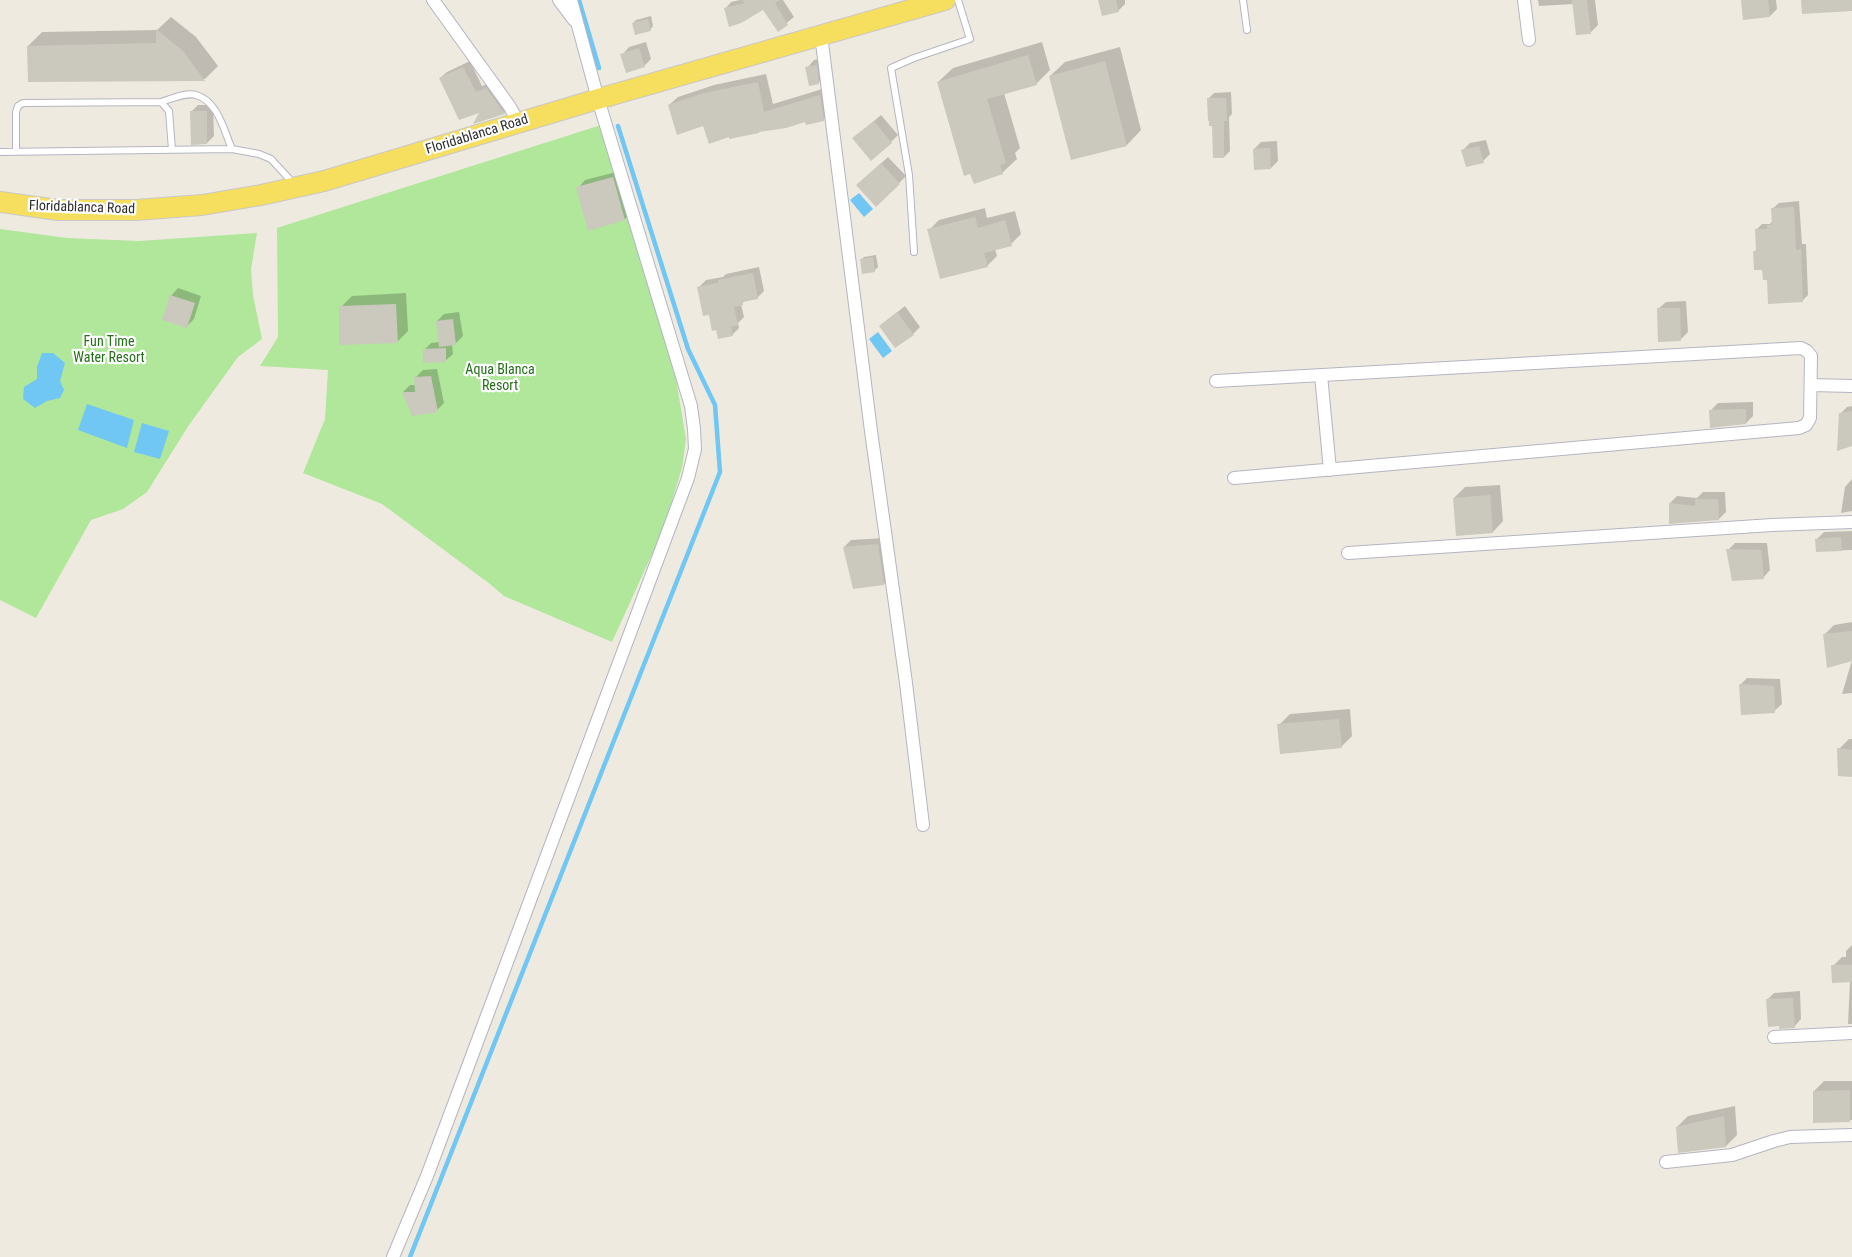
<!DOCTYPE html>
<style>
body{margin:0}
canvas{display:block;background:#efeae0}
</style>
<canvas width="1852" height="1257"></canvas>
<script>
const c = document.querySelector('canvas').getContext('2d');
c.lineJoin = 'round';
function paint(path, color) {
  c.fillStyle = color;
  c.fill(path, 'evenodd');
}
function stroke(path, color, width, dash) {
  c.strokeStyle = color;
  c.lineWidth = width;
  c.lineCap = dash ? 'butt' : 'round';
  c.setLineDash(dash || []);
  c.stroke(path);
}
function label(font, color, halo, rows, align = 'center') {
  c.font = font + ' "Roboto Condensed",sans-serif';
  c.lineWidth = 4.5;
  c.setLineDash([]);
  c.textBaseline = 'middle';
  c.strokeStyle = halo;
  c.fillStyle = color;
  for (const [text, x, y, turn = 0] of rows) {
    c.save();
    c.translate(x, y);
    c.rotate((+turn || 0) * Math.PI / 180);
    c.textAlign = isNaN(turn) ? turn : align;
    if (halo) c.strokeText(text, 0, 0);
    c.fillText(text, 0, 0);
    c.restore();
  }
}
paint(new Path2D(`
 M601 125 672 355 686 439 682 468 663 530 612 642 504 596 490 584 382 504 303 473 325 419 328 370 260 366 278 337 277 228Z
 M0 229 67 238 139 241 257 233 251 269 253 295 262 339 238 357 189 425 147 492 123 509 91 520 36 618 0 600Z`), '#b0e79b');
paint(new Path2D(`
 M859 193 873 209 864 217 850 200Z
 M878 332 892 351 883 358 869 339Z
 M42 353H53L65 363 60 381 64 390 60 398 47 401 35 408 23 399 24 387 37 379V367Z
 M87 404 134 420 127 448 78 430Z
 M142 423 169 431 160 459 134 452Z`), '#71c7f4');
paint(new Path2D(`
 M740 0H783L794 17 778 30 764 8 725 9 731 2Z
 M1101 0H1125V4L1118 11Z
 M1538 0H1595L1598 25 1591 32 1577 34 1574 4 1539 6Z
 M1742 0H1776L1777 9 1770 16Z
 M651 16 653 26 650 30 633 23 636 20Z
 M171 17 196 37 218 66 205 79 29 81 28 46 42 32 157 30Z
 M646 42 651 59 644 66 622 55 629 47Z
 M1042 42 1050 70 1036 84 1004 93 1020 148 1015 153 1017 159 1002 173 938 82 953 68Z
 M1120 47 1141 130 1127 145 1050 76 1065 62Z
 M823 58 826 76 818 83 807 68 814 60Z
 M470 61 482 86 493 82 510 107 504 113 481 111 440 78 447 72Z
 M766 74 773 104 829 87 832 111 823 120H806L730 136 704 125 669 105 678 97 714 85Z
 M1231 92 1232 114 1229 117 1230 151 1224 157 1213 125 1208 99 1214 93Z
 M198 105H213L214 136 207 143 191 112Z
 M881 115 898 135 891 142 854 138Z
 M1486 140 1490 154 1483 161 1463 150 1470 143Z
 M1277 141 1278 161 1271 168 1254 149 1261 142Z
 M888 157 906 176 899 183 865 178Z
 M620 171 632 212 625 219 578 188 585 180Z
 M1799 201 1802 244H1806L1808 295 1802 301 1768 279 1754 252 1757 249 1756 230 1762 224H1770L1773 220 1772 209 1779 203Z
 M985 208 987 218 1015 211 1021 234 1011 244 995 249 997 256 987 266 929 230 939 220Z
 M876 255 878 267 875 270 861 260 864 257Z
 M759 267 764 291 757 298 747 300 741 304 744 317 738 323 739 328 732 335 710 313 699 287 706 280 723 277 726 274Z
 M178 288 201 296 194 319 187 326 171 296Z
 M406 293 408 331 397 342 341 307 352 296Z
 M1686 301 1688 332 1681 339 1658 309 1666 302Z
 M905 306 920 327 913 334 880 326Z
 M459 312 463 336 456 343 452 344 453 354 445 361 424 350 431 343 440 342 437 321 444 314Z
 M437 369 444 403 437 410 403 392 410 385H416V377L423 370Z
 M1753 402V416L1746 423 1711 410 1718 403Z
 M1852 406V445L1840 414 1847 407Z
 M1852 479V511L1841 513 1845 487Z
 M1500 485 1503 521 1493 532 1454 498 1465 487Z
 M1703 492H1725L1726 512 1719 519 1670 503 1677 496 1697 498Z
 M1852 531V550L1817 551V539L1824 532Z
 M885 538 891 577 884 584 844 547 851 540Z
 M1735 543H1767L1770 570 1763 578 1728 550Z
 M1852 622V660L1824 635 1834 625Z
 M1852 660V693L1842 694Z
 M1747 678 1780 679 1782 704 1774 711 1740 685Z
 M1350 709 1352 736 1341 747 1279 725 1290 714Z
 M1849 739H1852V776L1839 749Z
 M1852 945V1024H1848L1850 981 1833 966 1842 957H1846V951Z
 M1800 991 1801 1019 1794 1027 1767 1000 1774 993Z
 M1824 1081H1852V1120L1815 1122 1814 1091Z
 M1735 1106 1737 1135 1726 1146 1677 1127 1688 1116Z`), '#0003');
stroke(new Path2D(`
 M579 0 599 68
 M410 1257 720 472 715 405 688 349 618 126`), '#71c7f4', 4.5);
paint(new Path2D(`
 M742 0H780L775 3 788 25 778 32 763 10 741 23 729 27 724 8 744 3Z
 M1098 0H1116L1119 12 1102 16Z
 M1572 0H1587L1591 34 1576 35Z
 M1741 0H1768L1770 17 1743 20Z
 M1801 0H1852V11L1802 14Z
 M648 19 651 31 635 35 632 23Z
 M156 29 183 51 205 81 28 82 27 46 156 43Z
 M639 48 645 67 626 73 620 54Z
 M1028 55 1037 85 987 99 1006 163 1000 165 1003 174 974 184 970 174 964 176 937 82Z
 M1105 61 1127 146 1071 160 1049 76Z
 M817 65 819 84 809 86 805 67Z
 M463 67 476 92 486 88 505 114 473 124 479 113 459 120 439 78Z
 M758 82 764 112 820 95 824 121 806 125 805 122 786 128 759 132V133L729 139V137L709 144 703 126 677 135 668 105 704 93Z
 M1207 98H1226L1227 121H1224V158H1213L1212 126H1209V121H1208Z
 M190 111H207V144L191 145Z
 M874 121 892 143 871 161 852 138Z
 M1479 146 1484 163 1466 167 1461 150Z
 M1270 148 1271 169 1254 170 1253 149Z
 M881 163 900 184 876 207 856 185Z
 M613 177 625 220 588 231 576 187Z
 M1794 207 1796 250 1801 249 1803 302 1768 304 1767 280H1763L1762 270H1754L1753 251H1756L1755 229H1767V225H1772L1771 208Z
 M975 217 978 228 1005 220 1012 246 984 253 988 267 940 279 927 229Z
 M873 257 875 272 862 274 860 259Z
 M753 273 758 299 743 302V305L734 307 738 325 731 327 733 336 718 339 716 330 712 331 709 315 703 316 697 287 718 283V280Z
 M170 295 195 303 187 328 162 320Z
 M396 304 398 343 339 345V306Z
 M1657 308H1680L1681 341 1658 342Z
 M897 312 914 335 895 348 879 326Z
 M453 319 456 345 439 347 436 321Z
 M446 348V362L423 363V349Z
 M431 376 438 412 412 416 402 392H415L414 377Z
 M1746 409V424L1710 428 1709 410Z
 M1852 411V446L1837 451 1839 413Z
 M1490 495 1493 533 1456 536 1453 498Z
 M1695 499H1718L1719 520 1669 524V503L1695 506Z
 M1841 537 1842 551 1816 552 1815 539Z
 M878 544 884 585 853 589 843 547Z
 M1726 549 1761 550 1764 579 1732 581Z
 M1852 631V661L1827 668 1823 634Z
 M1739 684 1774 686 1775 713 1741 715Z
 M1339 719 1342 748 1280 754 1277 724Z
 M1837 748 1852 750V777L1838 776Z
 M1831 965H1852V982L1832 983Z
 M1793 998 1795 1028 1779 1029V1026L1768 1027 1766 999Z
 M1850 1090V1122L1813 1123V1091Z
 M1724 1116 1726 1147 1678 1153 1676 1127Z`), '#cbc8be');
const service = new Path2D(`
 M1243 0 1247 30
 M161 102C171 99 185 92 196 95 218 101 224 131 232 149
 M16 151V112L18 106 23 103 161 102 169 111 172 150
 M0 152 232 149 259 154 271 159 294 184
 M914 252 909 175 891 68 914 58 970 39 958 0`);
const minor = new Path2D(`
 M433 0 510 107 518 122
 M559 0 574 20
 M1524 0 1529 40
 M821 35 871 431 906 683 923 825
 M1321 375 1330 470
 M1216 381 1801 348 1807 351 1811 356 1810 418 1806 425 1799 428 1234 478
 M1811 385 1852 386
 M1348 553 1772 525 1852 522
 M1774 1037 1852 1033
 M1666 1162 1732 1155 1774 1141 1790 1137 1852 1135
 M393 1257 427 1176 688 478 695 449 694 429 691 406 598 99 571 0`);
const primary = new Path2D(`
 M0 202 58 210H136L202 205 261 195 324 181 598 99 945 0`);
stroke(service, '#b4b5c1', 8);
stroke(minor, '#b4b5c1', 14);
stroke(primary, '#c9c9c9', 22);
stroke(service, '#fff', 6);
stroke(minor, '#fff', 12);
stroke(primary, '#f6de5e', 20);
label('14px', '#2e2e2e', '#fff', [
 ["Floridablanca Road",477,135,-17],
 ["Floridablanca Road",82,208,2]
]);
label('14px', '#247018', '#fff', [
 ["Fun Time",109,342],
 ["Water Resort",109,358],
 ["Aqua Blanca",500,370],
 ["Resort",500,386]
]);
</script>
